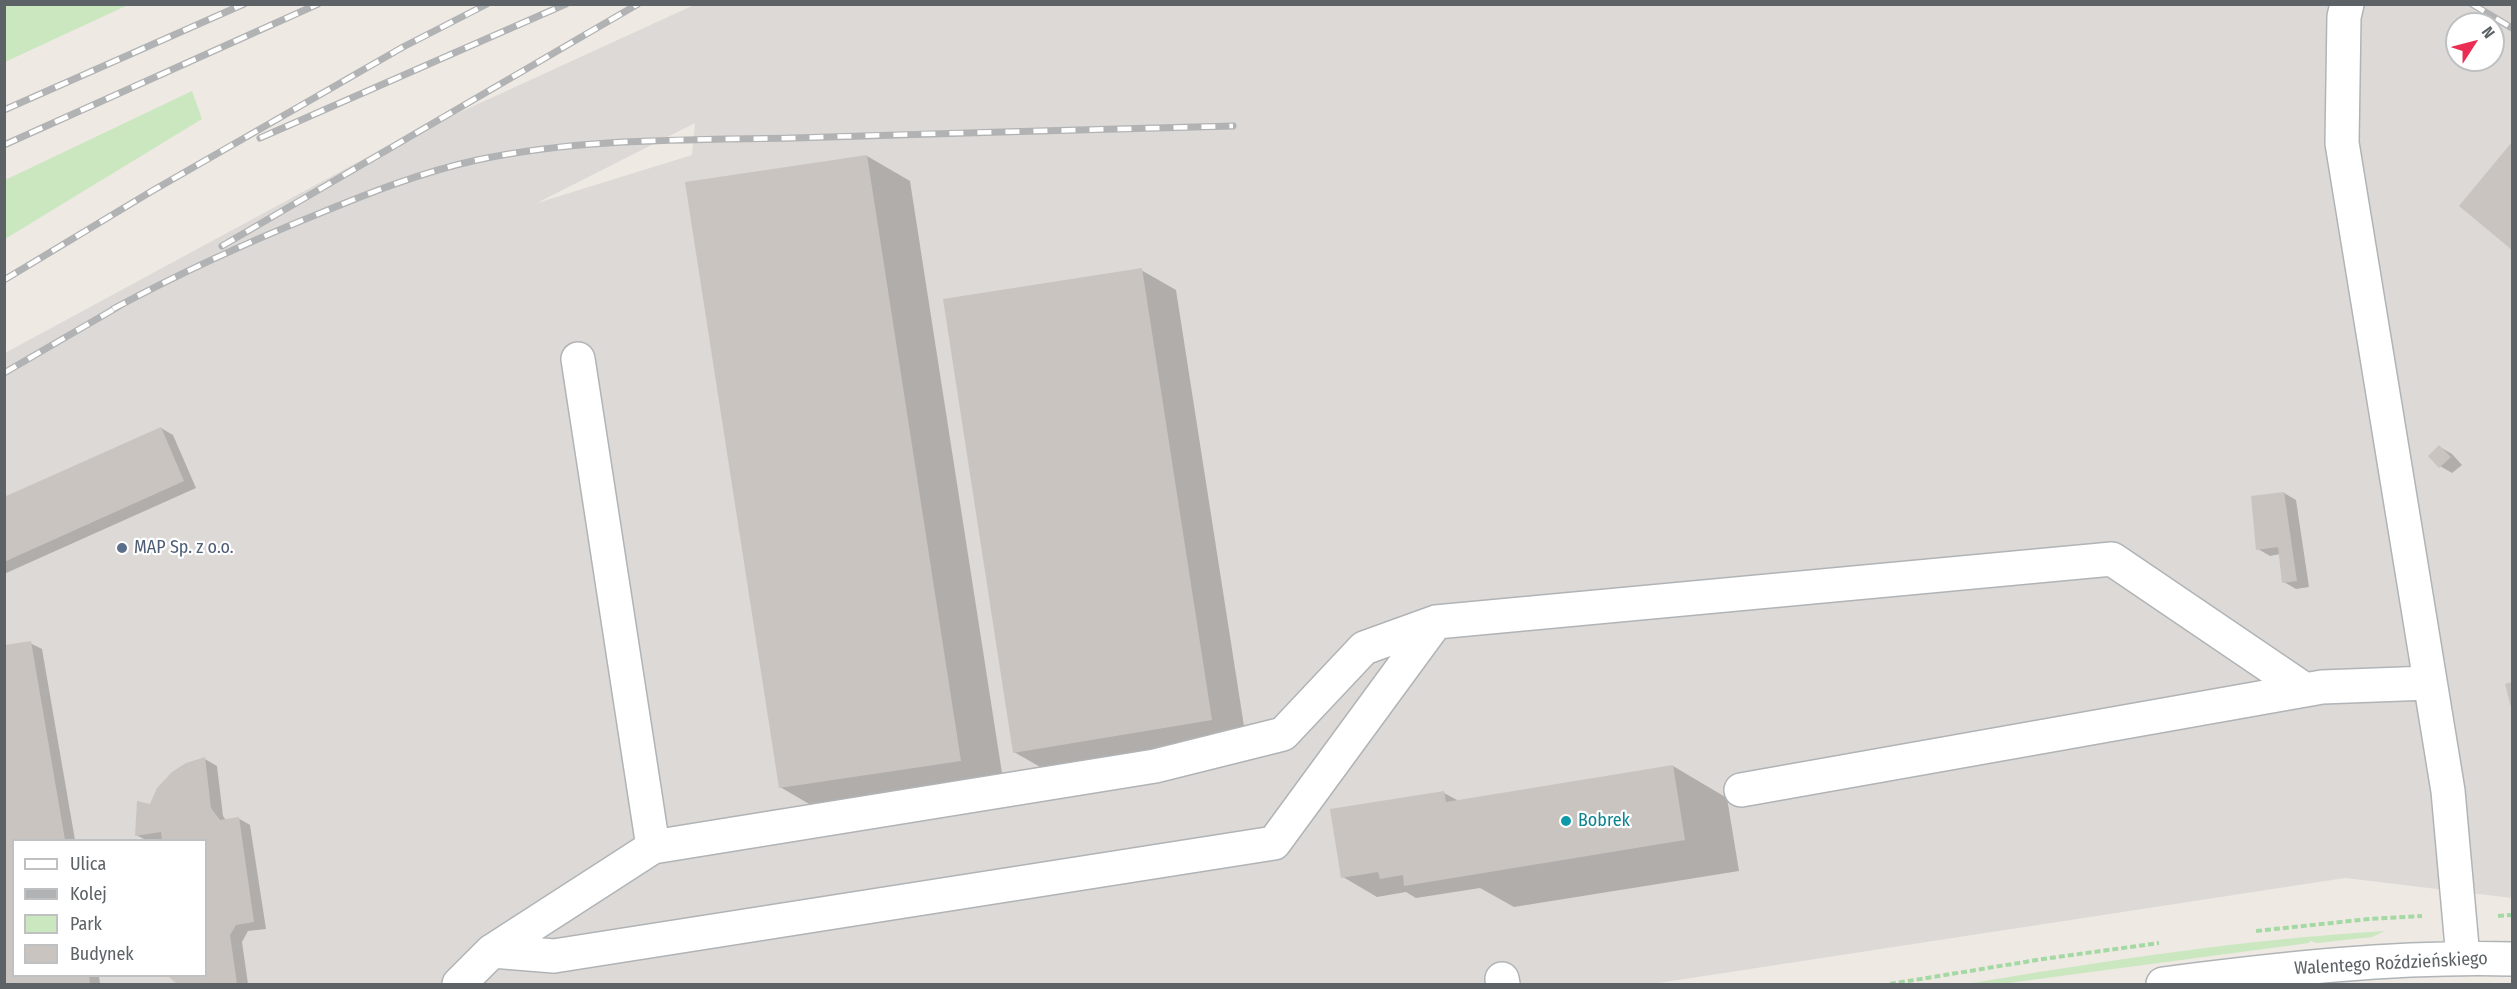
<!DOCTYPE html>
<meta charset="utf-8">
<style>
body{margin:0}
#map{position:relative;width:2517px;height:989px;overflow:hidden;background:#efe9e4;font-family:"Fira Sans Condensed",sans-serif}
canvas{display:block}
.frame{position:absolute;inset:0;border:6px solid #5c6265;pointer-events:none}
.legend{position:absolute;left:12px;top:839px;width:195px;height:138px;box-sizing:border-box;background:#fff;border:2px solid #bec0c1;margin:0;padding:8px 10px;list-style:none;font-size:18px;color:#5c6265}
.legend li{display:flex;align-items:center;gap:12px;height:30px}
.legend b{width:30px;border:2px solid #bec0c1}
.north{position:absolute;left:2445px;top:12px;width:60px;height:60px;box-sizing:border-box;background:#fff;border:2px solid #bec0c1;border-radius:50%;rotate:54deg;font-size:16px;font-weight:700;line-height:24px;text-align:center;color:#5c6265}
.north::after{content:'';display:block;margin:auto;width:21px;height:27px;background:#ec2d53;clip-path:polygon(50% 0,100% 100%,50% 72%,0 100%)}
</style>
<div id="map">
<canvas width="2517" height="989"></canvas>
<div class="frame"></div>
<ul class="legend">
<li><b style="height:8px;background:#fff"></b>Ulica</li>
<li><b style="height:8px;background:#b1b2b3"></b>Kolej</li>
<li><b style="height:16px;background:#cbe7c0"></b>Park</li>
<li><b style="height:16px;background:#cac4c1"></b>Budynek</li>
</ul>
<div class="north">N</div>
</div>
<script>
const c = document.querySelector('canvas').getContext('2d');
c.lineJoin = 'round';
function paint(path, color) {
  c.fillStyle = color;
  c.fill(path, 'evenodd');
}
function stroke(path, color, width, dash) {
  c.strokeStyle = color;
  c.lineWidth = width;
  c.lineCap = dash ? 'butt' : 'round';
  c.setLineDash(dash || []);
  c.stroke(path);
}
function label(font, color, halo, rows, align = 'center') {
  c.font = font + ' "Fira Sans Condensed",sans-serif';
  c.lineWidth = 4.5;
  c.setLineDash([]);
  c.textBaseline = 'middle';
  c.strokeStyle = halo;
  c.fillStyle = color;
  for (const [text, x, y, turn = 0] of rows) {
    c.save();
    c.translate(x, y);
    c.rotate((+turn || 0) * Math.PI / 180);
    c.textAlign = isNaN(turn) ? turn : align;
    if (halo) c.strokeText(text, 0, 0);
    c.fillText(text, 0, 0);
    c.restore();
  }
}
paint(new Path2D(`
 M694 5H2512V898L2345 878 1652 984H5V353L395 142ZM2457 24H2493V60H2457ZM695 123 692 155 537 203ZM14 840H206V976H14Z`), '#ddd9d6');
paint(new Path2D(`
 M5 4H128V5L5 62Z
 M192 91 202 119 5 239V180Z
 M2385 931 2372 937 2317 943 2310 941 2309 943 2001 984H1966C2104 961 2245 939 2385 931Z`), '#cbe7c0');
paint(new Path2D(`
 M2512 145V248L2462 206Z
 M867 156 910 181 1004 786 823 812 780 787Z
 M1141 270 1176 290 1246 739 1049 772 1014 752Z
 M161 428 173 435 196 488 4 574V499Z
 M2440 447 2452 454 2462 465 2452 473 2440 466Z
 M2284 493 2296 500 2309 587 2296 589 2284 582 2280 554 2270 556 2258 549Z
 M30 643 42 649 75 840H14V976H99L100 984H4V647Z
 M205 759 217 766 223 816 226 820 238 818 250 825 266 929 248 931 242 942 248 984H181L170 976H206V840H146L136 835 150 805Z
 M1673 766 1727 798 1739 871 1514 907 1480 888 1416 898 1406 892 1377 897 1343 877 1444 793 1459 801Z`), '#0003');
paint(new Path2D(`
 M2512 142V250L2459 206Z
 M867 155 961 761 779 788 685 182Z
 M1142 268 1212 720 1013 753 943 299Z
 M161 427 184 481 4 562V497Z
 M2439 445 2451 457 2439 468 2428 456Z
 M2284 492 2297 581 2282 583 2278 547 2256 550 2251 496Z
 M31 641 65 840H14V976H89L90 984H5V645Z
 M2512 682V711L2505 684Z
 M205 757 211 808 220 820 239 817 254 922 236 925 230 935 237 984H177L168 976H206V840H162L161 832 135 836 137 801 150 804 157 788 172 772 186 763Z
 M1673 765 1685 840 1404 886 1403 875 1380 879 1378 872 1341 878 1330 809 1444 791 1446 802Z`), '#cac4c1');
const minor = new Path2D(`
 M2347 4 2344 17 2342 143 2448 791 2463 958
 M578 359 653 847
 M1741 790 2322 687 2429 683
 M492 951 554 956 1274 843 1436 622
 M1502 979 1503 984
 M459 984 492 951 653 847 1155 766 1283 734 1364 648 1436 622 2112 559 2305 690
 M2163 984C2280 969 2395 956 2512 959`);
stroke(minor, '#b0b4b7', 36);
stroke(new Path2D(`
 M2498 916 2512 915
 M2256 931 2369 919 2422 916
 M1890 984 2043 959 2159 943`), '#a4d9a3', 4, [6, 3]);
stroke(minor, '#fff', 33);
const rail = new Path2D(`
 M2472 4 2512 28
 M4 110 244 4
 M260 138 566 4
 M4 145 318 4
 M222 246 638 4
 M4 280 152 191 403 47 487 4
 M113 309C180 273 248 242 318 214 369 193 422 172 477 160 580 138 688 140 794 138 940 133 1087 130 1233 126
 M4 373 121 305`);
stroke(rail, '#b1b2b3', 7);
stroke(rail, '#fff', 4.5, [14]);
for (const [x, y, r, color] of [
 [122,548,6,"#5c6f8a"],
 [1566,821,6,"#0f9aa8"]
]) {
  const dot = new Path2D();
  dot.arc(x, y, r, 0, 2 * Math.PI);
  c.fillStyle = color;
  c.fill(dot);
  stroke(dot, '#fff', 2);
}
label('18px', '#4e5e75', '#fff', [
 ["MAP Sp. z o.o.",134,548]
], 'left');
label('18px', '#0d838f', '#fff', [
 ["Bobrek",1578,821]
], 'left');
label('18px', '#5c6265', '#fff', [
 ["Walentego Roździeńskiego",2391,964,-3]
]);
</script>
